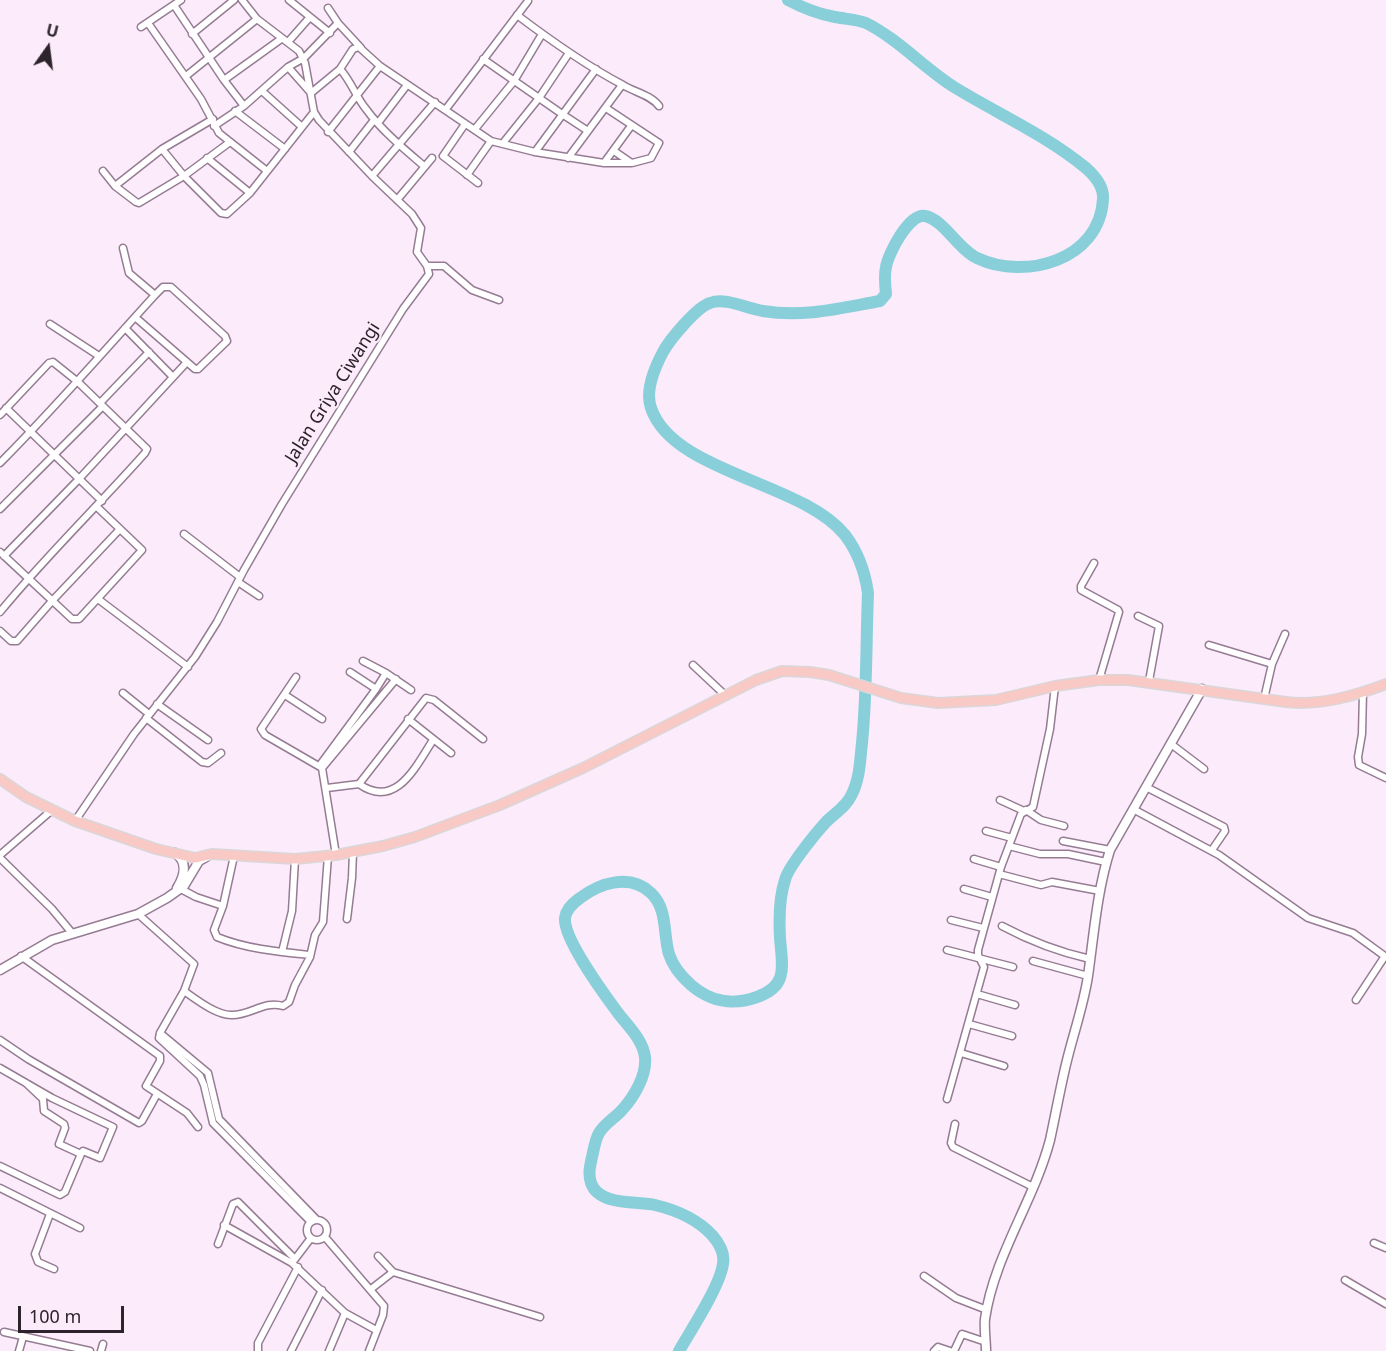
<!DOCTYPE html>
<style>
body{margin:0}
#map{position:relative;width:1386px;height:1351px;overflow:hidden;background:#fcebfa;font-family:"Noto Sans",sans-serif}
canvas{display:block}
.north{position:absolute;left:18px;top:18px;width:60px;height:60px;-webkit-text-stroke:4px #fcebfa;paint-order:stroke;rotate:14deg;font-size:16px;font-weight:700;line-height:24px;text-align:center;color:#2d232d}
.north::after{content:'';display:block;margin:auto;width:21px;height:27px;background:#2d232d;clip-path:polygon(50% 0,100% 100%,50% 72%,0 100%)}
.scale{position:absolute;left:18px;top:1306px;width:106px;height:27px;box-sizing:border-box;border:3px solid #2d232d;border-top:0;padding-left:8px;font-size:18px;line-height:21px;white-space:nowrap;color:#2d232d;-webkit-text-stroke:4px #fcebfa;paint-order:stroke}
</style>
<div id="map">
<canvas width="1386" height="1351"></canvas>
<div class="north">U</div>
<div class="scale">100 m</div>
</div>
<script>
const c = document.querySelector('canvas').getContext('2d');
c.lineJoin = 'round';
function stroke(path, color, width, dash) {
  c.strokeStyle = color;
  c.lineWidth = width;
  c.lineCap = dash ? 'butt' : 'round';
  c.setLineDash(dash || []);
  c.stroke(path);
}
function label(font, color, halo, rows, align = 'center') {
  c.font = font + ' "Noto Sans",sans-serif';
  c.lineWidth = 4.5;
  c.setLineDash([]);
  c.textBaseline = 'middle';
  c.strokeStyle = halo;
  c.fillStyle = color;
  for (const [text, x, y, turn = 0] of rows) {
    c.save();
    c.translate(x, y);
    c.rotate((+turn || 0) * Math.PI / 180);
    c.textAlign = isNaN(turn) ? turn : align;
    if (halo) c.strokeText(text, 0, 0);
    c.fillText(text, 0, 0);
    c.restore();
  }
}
stroke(new Path2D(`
 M679 1351C691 1330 720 1286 723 1264 725 1253 719 1243 712 1235 697 1219 676 1210 655 1205 637 1201 599 1206 591 1183 588 1174 590 1166 592 1157 594 1149 595 1140 599 1133 605 1123 615 1118 622 1110 634 1097 647 1075 645 1057 643 1040 628 1026 618 1013 605 995 563 939 565 918 566 909 573 903 580 898 600 883 630 873 651 893 668 909 663 934 669 954 673 967 682 977 691 985 711 1002 732 1006 757 997 789 986 782 965 780 938 779 920 779 898 785 880 788 867 816 833 826 822 835 813 847 806 852 794 860 778 860 760 862 743 867 693 866 643 868 593 865 572 858 552 845 535 803 482 673 473 651 408 645 391 655 367 663 352 670 339 697 307 710 303 726 297 747 309 763 311 803 318 841 308 880 301L886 294C885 285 884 276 886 267 888 254 909 213 925 216 943 219 959 250 977 258 1025 281 1100 260 1103 199 1104 186 1095 176 1086 168 1046 135 998 114 954 87 924 68 898 39 866 23 856 19 845 19 835 17 818 14 803 8 788 0`), '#88cfda', 12);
const street = new Path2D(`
 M289 0 330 33
 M174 5 224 80 244 106
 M328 8 338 23 361 48
 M517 15C550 40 585 65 623 85 634 92 651 95 659 106
 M148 23 201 99 219 133 267 171
 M141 27 181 0
 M192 34 234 0
 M288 42 310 17
 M483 59 562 114 588 131
 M288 67 311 93 340 69 353 49 359 47 380 66 491 141 535 152 604 163H632L651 158 659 143 606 108
 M340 69C351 81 356 97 366 109 382 131 404 149 424 166
 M186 76 257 19
 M224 80 281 39
 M262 91 302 127
 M446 109 528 1
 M235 111 285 149
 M378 123 407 85
 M465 124 443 156 478 183
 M214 126 244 106 288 67 304 58 338 23
 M475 129 514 81 542 34
 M328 132 380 66
 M503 143 539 98 569 53
 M162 149 184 176 221 213 227 214 250 193 314 112
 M614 151 630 162
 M349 152 374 120
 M535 152 596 69
 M207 158 250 193
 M568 158 622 85
 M604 163 631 126
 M103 171 115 186 136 202 139 203 184 176 230 142
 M467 175 491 141
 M372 176 435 102
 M115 186 162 149 213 119
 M397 200 432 158
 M123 248 129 273 155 295
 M427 266H444L472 290 499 300
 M50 324 99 356
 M125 328 173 377
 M100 403 149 352
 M6 408 102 501
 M0 415 49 363 53 362 78 382 147 449 145 453C97 507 45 557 0 612
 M0 463C54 409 104 351 155 295L163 287H171L225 336 227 341 198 369H195L135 317
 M0 509 103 406
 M184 534 240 577
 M0 552 72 619H79L142 550 97 507
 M4 556 79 479 187 362
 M1094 563 1081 586V590L1118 610 1119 612 1099 680
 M238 582 259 596
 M98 599 188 667
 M1138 616 1159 626 1149 681
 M0 631 11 641H17L52 601 120 529
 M1209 645 1272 664
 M363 661 386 673 411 690
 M693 665 725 695
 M350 672 376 689
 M296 677 261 729 265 735 322 768 336 855
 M1363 692 1362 734 1358 757 1359 765 1386 778
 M123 693 149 714
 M285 695 322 719
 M1264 699 1272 664 1285 634
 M157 704 208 740
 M146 718 202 762 208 763 221 753
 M408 719 451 753
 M1171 744 1204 769
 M320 765 376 689 386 673
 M322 768 396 679
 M359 784C396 810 416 766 433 740
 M1146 787 1224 827 1225 831 1212 850
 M327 788 359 784 426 698 434 700 483 739
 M1000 800 1024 811
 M1133 809 1219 855 1308 918 1353 933 1386 957
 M1026 810 1041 820 1064 826
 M75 821 134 734 195 657 217 622 244 570 282 504 403 309 429 274 427 266 417 252 421 228 412 214 372 176 319 120 314 112 305 63 299 51 257 19 242 0
 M986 831 1012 838
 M1063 841 1110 850
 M1009 846 1040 854H1068L1106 862
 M0 855 52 810
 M234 856 223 906 214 930 217 937C246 949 280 952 310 955
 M0 858 52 909 72 933
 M974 859 1001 867
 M999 874 1041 885 1052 882 1100 891
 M179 888 196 897 223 906
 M964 889 992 897
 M138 914 194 964 184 991 160 1033 159 1038 200 1076 204 1085 213 1123 310 1221
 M347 919 352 878 353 852
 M951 920 983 928
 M1002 926C1030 941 1059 952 1090 959
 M947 950 1013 967
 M282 952 292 911 295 859
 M21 956 160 1056V1061L146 1086 187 1113 198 1127
 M1033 961 1088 976
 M184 991C197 1000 216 1015 231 1015 250 1016 264 1000 283 1006L289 1002 295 985 310 957 315 935 323 922 328 856
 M977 994 1015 1005
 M1356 1000 1385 956
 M969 1024 1012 1036
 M160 1033 208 1073 219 1119 316 1219
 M0 1040 28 1059 139 1123 142 1121 157 1094
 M961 1053 1004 1066
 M0 1068 52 1098 113 1127 100 1158 83 1151 81 1154 59 1144 65 1128 64 1124 44 1111 43 1099 26 1083
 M947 1099 984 967 978 955V950L1001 867 1021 814 1033 807 1050 729 1055 686
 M955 1124 951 1143 953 1147 1033 1187
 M0 1166 60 1195 65 1192 81 1154
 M0 1188 80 1228
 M50 1214 35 1254 38 1262 54 1269
 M307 1230a10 10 0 1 1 20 0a10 10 0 1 1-20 0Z
 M224 1225 292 1263
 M325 1237 384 1306 383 1315 369 1351
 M311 1238 292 1263 345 1313 329 1351
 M1374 1243 1386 1248
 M218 1244 233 1204 238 1202 295 1259
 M378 1256 393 1272
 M924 1276 956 1298 987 1310
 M1345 1280 1386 1304
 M371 1289 393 1272 540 1317
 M345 1313 376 1330
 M4 1332 90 1351
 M19 1351 23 1337
 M101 1351 103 1344
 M258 1351V1343L298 1267
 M291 1351 322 1290
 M934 1351 938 1347 950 1351
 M954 1351 962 1334 986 1342`);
const secondary = new Path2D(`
 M175 853C188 862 185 875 177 888
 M0 970 52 940 138 914 167 898 184 886 199 861 206 857
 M986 1351C986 1341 984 1329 985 1319 994 1256 1034 1201 1050 1140 1055 1117 1059 1095 1064 1073 1071 1040 1083 1009 1088 976 1094 934 1097 891 1110 850L1202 689`);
const primary = new Path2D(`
 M0 779 26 797 75 821 156 849 195 858 212 854 295 859 336 855 383 846 415 837 500 805 583 768 756 680 782 671 810 672 829 675 901 698 938 703 996 700 1055 686 1099 680H1128L1286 702C1320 706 1354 696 1386 684`);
stroke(street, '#957c93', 9);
stroke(secondary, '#957c93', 11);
stroke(primary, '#d9d7d9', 12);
stroke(street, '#fff', 6);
stroke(secondary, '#fff', 8);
stroke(primary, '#f9c9c5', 9);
label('18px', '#2d232d', '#fcebfa', [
 ["Jalan Griya Ciwangi",333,393,-58]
]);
</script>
